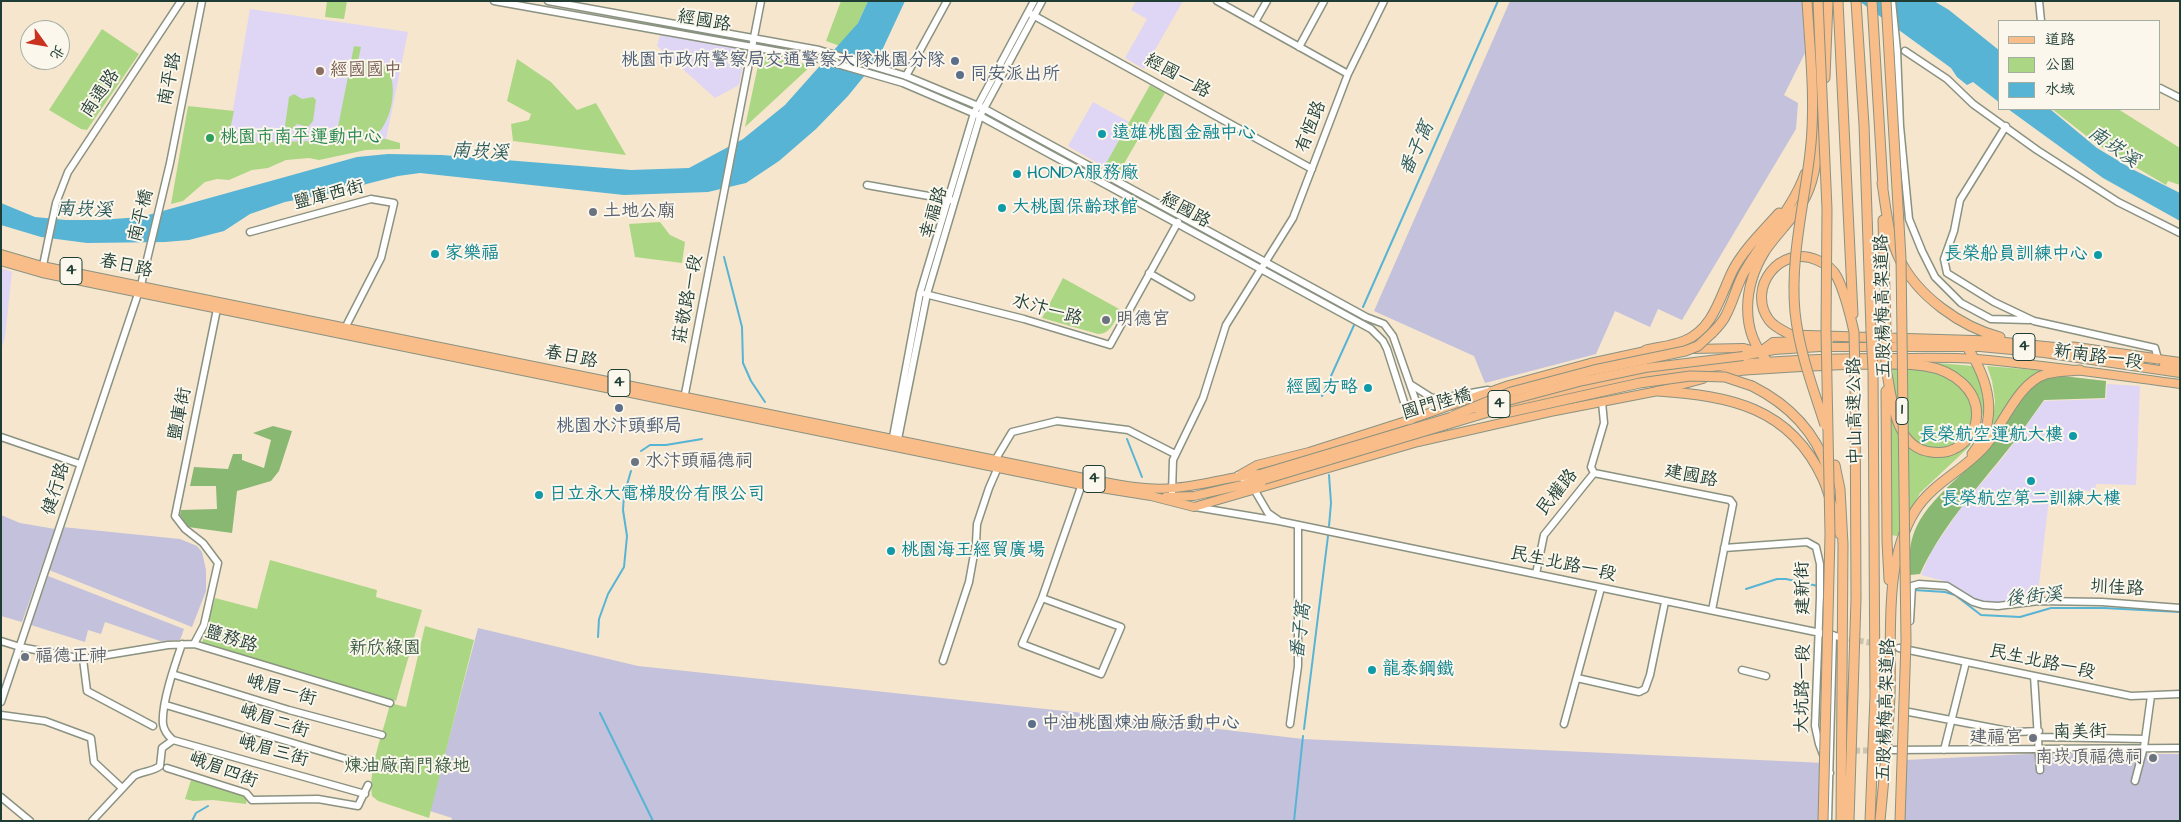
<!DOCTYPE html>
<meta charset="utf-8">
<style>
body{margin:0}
#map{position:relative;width:2181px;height:822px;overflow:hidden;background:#f6e6ce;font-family:"Architects Daughter","LXGW WenKai TC",sans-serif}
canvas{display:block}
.frame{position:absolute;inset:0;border:2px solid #1f3d34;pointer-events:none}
.legend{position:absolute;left:1998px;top:20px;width:162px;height:90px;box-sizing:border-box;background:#fbf7ec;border:1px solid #a3ada2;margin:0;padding:6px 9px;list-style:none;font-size:15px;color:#1f3d34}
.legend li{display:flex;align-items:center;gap:10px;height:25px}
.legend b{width:25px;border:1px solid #a3ada2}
.north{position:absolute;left:20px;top:20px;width:50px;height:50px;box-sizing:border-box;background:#fbf7ec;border:1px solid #a3ada2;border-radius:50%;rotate:122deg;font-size:14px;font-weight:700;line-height:20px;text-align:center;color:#1f3d34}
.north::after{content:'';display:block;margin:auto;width:18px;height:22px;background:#c8321e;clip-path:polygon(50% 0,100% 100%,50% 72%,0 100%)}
</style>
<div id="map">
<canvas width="2181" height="822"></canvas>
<div class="frame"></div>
<ul class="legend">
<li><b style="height:6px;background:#f8bd89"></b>道路</li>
<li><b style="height:14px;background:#abd784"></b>公園</li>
<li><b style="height:14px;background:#57b4d5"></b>水域</li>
</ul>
<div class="north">北</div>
</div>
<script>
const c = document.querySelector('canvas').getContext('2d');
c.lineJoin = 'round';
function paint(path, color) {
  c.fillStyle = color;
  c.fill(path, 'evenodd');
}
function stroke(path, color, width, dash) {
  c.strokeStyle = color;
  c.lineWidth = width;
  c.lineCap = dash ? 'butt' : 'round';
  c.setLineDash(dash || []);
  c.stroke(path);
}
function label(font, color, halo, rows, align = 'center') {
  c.font = font + ' "Architects Daughter","LXGW WenKai TC",sans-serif';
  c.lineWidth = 4;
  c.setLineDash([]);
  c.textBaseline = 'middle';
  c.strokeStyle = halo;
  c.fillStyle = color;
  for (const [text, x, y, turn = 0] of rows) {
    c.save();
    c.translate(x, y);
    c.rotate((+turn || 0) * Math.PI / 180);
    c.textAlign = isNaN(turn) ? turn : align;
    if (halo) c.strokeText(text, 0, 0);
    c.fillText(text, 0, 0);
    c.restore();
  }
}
paint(new Path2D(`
 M1136 1H1183L1144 69 1125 58 1147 19 1131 10Z
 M250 9 408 32 386 139 237 143 228 139Z
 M660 35 746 50 739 85 715 98 657 46Z
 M1093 102 1129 122 1104 167 1068 146Z
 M1 268 12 272 5 337 1 350Z
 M2107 384 2140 386 2136 485 2096 484 2095 491 2050 490 2037 601 1983 605 1944 581 1921 575 1931 552 1961 508 2005 455 2044 401 2106 399Z`), '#dfd5f5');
paint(new Path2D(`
 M1510 1H1802L1805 53 1784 95 1798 103 1796 129 1682 320 1658 309 1650 327 1615 311 1596 354 1485 383 1474 356 1374 311Z
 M1 515 20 523 55 529 22 622 1 616Z
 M62 527 180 539 197 546 202 552 206 570V591L192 627 49 570Z
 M48 576 184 629 180 640 160 641 105 622 101 634 88 630 85 642 31 625Z
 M478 628 638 666 1074 712 1303 739 1824 763 1821 821H451L452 818 430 811Z
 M2051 753 2180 754V821H1902L1905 760Z`), '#c3c1db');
paint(new Path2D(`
 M327 1H347L344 19 325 17Z
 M841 1H868L858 23 840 46 826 41Z
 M102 29 139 54 87 130 81 129 49 110Z
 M354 46 361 47 357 65C419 35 391 178 346 129L343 138 336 137Z
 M760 56 812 65 745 127Z
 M517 59 551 82 577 110 596 103 626 155 513 141 511 124 529 120 531 114 507 101Z
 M1150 85 1165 93 1118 174 1104 167Z
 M294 94 302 99 313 97 316 100 313 121 308 127 297 124 292 129 285 126 289 97Z
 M188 106 234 111 228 139 237 143 386 139 400 143V149L366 150 319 160 309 158 286 160 268 168 252 170 229 180 217 179 205 182 183 201 171 204Z
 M2052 109H2118L2180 148V185L2168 181 2166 185 2098 145Z
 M660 222 670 235 685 242 682 263 635 257 629 224Z
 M1063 278 1121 310C1115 320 1111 334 1098 334L1042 318Z
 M1938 363 1974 366C1981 381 1989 403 1981 419 1980 387 1965 376 1937 365Z
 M1892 366C1915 369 1938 370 1958 384 2004 416 1937 482 1905 429 1894 411 1894 387 1892 366Z
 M1987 366 2047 371 1992 429 1995 401 1992 381Z
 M1890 411 1895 427 1932 456 1968 443 1971 445 1920 493 1897 536 1891 535Z
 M270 560 377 590 376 597 422 610 396 701 202 643 215 598 257 609Z
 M425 626 474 640 429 818 378 801 372 796C368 765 384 733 390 703L406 707Z
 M191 780 248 794 246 804 213 800 193 801 185 799Z`), '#abd784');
paint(new Path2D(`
 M2063 376 2106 381 2105 398 2044 400C2030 419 2017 439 2002 457 1972 494 1940 530 1920 574L1910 575C1909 554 1909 539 1920 520 1941 486 1977 466 1999 433 2010 416 2020 394 2037 382 2044 378 2056 378 2063 376Z
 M273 426 292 431 279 471 271 481 237 491 232 533 188 527 180 515 181 510 217 509 216 486H190L194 467 228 469 233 454H242V460L264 468 271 440 253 433Z`), '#88b872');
paint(new Path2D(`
 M868 1H905L878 59 848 96 816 129 779 161 746 183 708 192 624 195 420 173 398 176 327 194 285 202 250 214 224 231 189 240 165 242 87 243 41 237 1 225V203L35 217 66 220H100L141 217 357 157 388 154 442 155 631 170 689 168 743 139 785 105 858 23Z
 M1859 1H1934L1949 10 2000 51V103L1973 82 1967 85 1957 77 1951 68Z
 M2008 109H2050L2097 148 2132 169 2180 193V221L2103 178Z`), '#57b4d5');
stroke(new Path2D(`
 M724 257 742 327 743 363 751 381 765 402
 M1363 307 1498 1
 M1322 396 1355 323
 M1127 439 1142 477
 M641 451 650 445H666L702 439
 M1329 526 1331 503 1329 475
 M1746 589 1777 579H1786L1818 586
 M1914 590 1945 592 1955 595 1981 615 2020 617 2051 608H2104L2180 612
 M598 637 599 619 608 594 624 567 627 536 623 510 624 495 631 471
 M600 713 653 821
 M1304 729 1328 536
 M192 821 196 813 208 806
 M1294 821 1303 736`), '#57b4d5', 2);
stroke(new Path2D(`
 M1840 637 1893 647
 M1836 751 1890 750`), '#cbc4af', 6, [6, 3]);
const minor = new Path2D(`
 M494 1 820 59 903 83 980 116 1371 329 1383 341 1387 349 1411 424
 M548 1 819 50 906 76 983 108 1366 317 1384 324 1393 336 1421 416
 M1217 1 1348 74
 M1892 1 1897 50 1900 126 1909 219 1922 251 1935 277 1961 303 1991 319 2029 320
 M2039 1 2041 21
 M1031 14 1312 169
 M1255 22 1267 1
 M1299 47 1324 1
 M1905 51 1947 79 1973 104 2037 150 2118 202 2180 233
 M906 76 947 1
 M2160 88 2180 98
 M2006 126 1960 200 1954 231 1944 259 1947 273 1994 302 2034 321 2155 348 2158 359
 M867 185 951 200
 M250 232 371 199 394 203 381 258 344 330
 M42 270 56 203 68 172 181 1
 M1149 273 1191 297
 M925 294 1024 319 1110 345 1178 222
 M1410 384 1432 398 1448 397 1488 390
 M684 399 761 1
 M1 437 80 464
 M892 442 920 293 974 113 1034 1
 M897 444 927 294 980 116 1042 1
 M994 462 1012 432 1057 421 1128 430 1175 454
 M1594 473 1730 500 1733 504 1712 610
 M1594 473 1591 467 1604 423 1602 402
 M1238 475 1251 484 1268 513 1278 520
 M1172 493 1173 460 1203 398 1226 325 1293 218 1348 74 1384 1
 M1195 507 1279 521 1840 637
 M1724 548 1807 542 1816 547 1820 564V597L1815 726 1819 744 1830 773
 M1536 574 1544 535 1594 473
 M1042 598 1121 627 1101 674 1022 644 1042 598 1083 481
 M1910 621 1912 586 1919 584 1947 586 1973 602 1983 605 1998 606 2039 601 2102 602 2180 608
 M1 641 20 647 83 659 168 645 194 644 390 703
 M194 644 204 625 218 563 203 543 185 529 175 516 218 304
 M1899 648 2131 696 2180 694
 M83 659 87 691 153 726
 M943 661 969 582 976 543 977 524 989 488 999 465
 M1742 670 1766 676
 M172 674 289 710 382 735
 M2034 676 2040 770
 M1577 678 1639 692 1645 689 1650 675 1665 602
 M1 702 141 285 170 163 202 1
 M166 705 373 767
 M1909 712 2003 730 2016 732 2039 731
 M1 715 45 721 91 738 94 762 122 788
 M1290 724 1298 666V525
 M1564 724 1601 588
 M2039 737 2145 739
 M173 740 365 794
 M1891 750 2180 748
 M1944 750 1966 662
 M167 768 246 793 252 800 318 799 358 806 368 785
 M2135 781 2144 747 2151 696
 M1 797 30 821
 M92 821 134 776C142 771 152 772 160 766L162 748 173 740C167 735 164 731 163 724 161 704 175 664 182 644
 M1828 821 1833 635`);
const major = new Path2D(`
 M1 254 42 266 1084 478C1113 483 1143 491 1173 488 1202 486 1231 476 1260 474
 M1 261 42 273 1082 485 1151 496 1194 507 1418 442 1550 412 1658 391 1703 379
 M1692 349 1744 348 1759 352
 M1761 351 1773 342 1829 340
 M2080 353 2140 361
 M1743 356 1774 350 1820 347H1980L2044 353 2180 373
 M2158 359 2180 362
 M2164 365 2180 368
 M1719 375 1746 370 1767 361
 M1497 410C1624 372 1758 357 1890 358 1919 358 1948 357 1977 359 2045 365 2112 375 2180 384
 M1241 474 1257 465 1309 452 1409 420 1509 385 1590 363 1650 350
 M1166 497 1194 496 1264 480`);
const highway = new Path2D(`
 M1838 1 1853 314
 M1856 1 1864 125 1871 330
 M1872 1 1883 187
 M1825 78 1828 1
 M1882 183C1886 208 1888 235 1899 258 1917 296 1961 327 2000 337
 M1883 220 1886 330
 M1854 332C1850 314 1845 293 1837 277 1833 269 1824 263 1817 260 1780 244 1746 288 1769 320 1774 327 1784 331 1791 335L1990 341 2070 349 2078 348
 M1712 333C1717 328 1723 322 1726 315 1734 300 1737 283 1746 269 1765 236 1792 210 1805 174
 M1967 347C1989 380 2000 420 1972 454
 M2073 347 2158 359
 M1646 350C1659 347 1672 346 1684 341 1714 329 1720 296 1733 270 1744 249 1763 231 1779 213
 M1767 361C1739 329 1744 285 1765 251 1778 232 1796 216 1806 196 1817 174 1818 144 1820 120
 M1746 370C1790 367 1833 364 1876 364 1892 364 1909 363 1925 366 1952 370 1981 390 1976 421 1974 433 1965 444 1954 449 1947 453 1939 453 1931 452 1894 448 1892 397 1886 368
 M1752 386C1788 404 1815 431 1828 470
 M1658 391C1730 396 1790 407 1823 479 1831 497 1834 516 1840 534
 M1886 391 1887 541 1889 580
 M1835 465 1840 489 1843 544 1841 821
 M1849 821 1856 599 1855 375
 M1870 821 1875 696 1873 370
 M1880 821C1884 779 1888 738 1890 696 1892 638 1883 562 1915 511 1932 483 1965 470 1986 445 2004 423 2018 383 2046 374 2057 371 2069 371 2080 370`);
stroke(minor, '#8a9281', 9);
stroke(major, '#8a9281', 10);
stroke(highway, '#8a9281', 11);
stroke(minor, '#fff', 6);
stroke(major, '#f8bd89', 8);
stroke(highway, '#f8bd89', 9);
const majorBridge = new Path2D(`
 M1478 409 1583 381 1645 368 1743 356
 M1260 474 1457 415
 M1264 480 1490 412`);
const highwayBridge = new Path2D(`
 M1807 1C1810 52 1816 103 1810 153 1804 205 1790 259 1795 312 1799 351 1813 388 1825 425
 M1818 1 1827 209 1826 330 1830 534 1823 821
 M1886 1 1901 258 1906 641 1900 821
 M1871 330 1873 370
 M1886 330V368
 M1854 332 1855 375
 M1490 412H1510L1640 383 1690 376 1725 377 1752 386
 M1453 416 1511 392 1594 370 1685 351 1698 346 1712 333`);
stroke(majorBridge, '#8a9281', 10, []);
stroke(highwayBridge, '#8a9281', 11, []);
stroke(majorBridge, '#f8bd89', 8);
stroke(highwayBridge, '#f8bd89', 9);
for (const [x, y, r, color] of [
 [955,61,5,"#5c6f8a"],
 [320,71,5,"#8d6e63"],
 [960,75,5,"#5c6f8a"],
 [1102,134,5,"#0f9aa8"],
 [210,138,5,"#2e9e5b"],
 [1017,174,5,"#0f9aa8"],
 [1002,208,5,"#0f9aa8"],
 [593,212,5,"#6b7280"],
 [435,254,5,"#0f9aa8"],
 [2098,255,5,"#0f9aa8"],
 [1106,320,5,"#6b7280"],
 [1368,388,5,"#0f9aa8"],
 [619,408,5,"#5c6f8a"],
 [2073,436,5,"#0f9aa8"],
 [635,462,5,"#6b7280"],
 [2031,481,5,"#0f9aa8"],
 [539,495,5,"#0f9aa8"],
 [891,551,5,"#0f9aa8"],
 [25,657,5,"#6b7280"],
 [1372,670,5,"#0f9aa8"],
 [1032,724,5,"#5c6f8a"],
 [2033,738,5,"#6b7280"],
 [2153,758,5,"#6b7280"]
]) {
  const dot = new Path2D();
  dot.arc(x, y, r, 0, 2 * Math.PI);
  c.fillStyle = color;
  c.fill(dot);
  stroke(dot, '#fbf7ec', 2);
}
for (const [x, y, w] of [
 [71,271,22],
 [2024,347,22],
 [619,383,22],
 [1499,404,22],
 [1902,411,12],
 [1094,479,22]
]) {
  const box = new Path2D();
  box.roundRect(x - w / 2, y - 13.5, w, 27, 4);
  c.fillStyle = '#fbf7ec';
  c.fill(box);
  stroke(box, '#1f3d34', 1);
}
label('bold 16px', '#1f3d34', null, [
 ["4",71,271],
 ["4",2024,347],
 ["4",619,383],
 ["4",1499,404],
 ["1",1902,411],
 ["4",1094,479]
]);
label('18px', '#1f3d34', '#fbf7ec', [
 ["經國路",704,22,10],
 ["經國一路",1177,77,29],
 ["南平路",171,79,-79],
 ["南通路",101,94,-56],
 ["有恆路",1312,127,-69],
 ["鹽庫西街",329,196,-14],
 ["經國路",1185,211,29],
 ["幸福路",935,213,-73],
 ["南平橋",142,216,-76],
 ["春日路",126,267,12],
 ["莊敬路一段",689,299,-79],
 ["五股楊梅高架道路",1884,306,-91],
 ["水汴一路",1047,311,16],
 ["春日路",571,358,11],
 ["新南路一段",2098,358,8],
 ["國門陸橋",1437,405,-16],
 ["中山高速公路",1856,411,-91],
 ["鹽庫街",181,414,-79],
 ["建國路",1691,477,11],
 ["健行路",57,489,-73],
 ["民權路",1558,493,-51],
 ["民生北路一段",1563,565,12],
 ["建新街",1804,588,-91],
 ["圳佳路",2117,589,3],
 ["鹽務路",231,640,17],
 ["民生北路一段",2042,663,12],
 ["大坑路一段",1804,689,-89],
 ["峨眉一街",281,691,16],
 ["五股楊梅高架道路",1887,710,-88],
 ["峨眉二街",274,722,18],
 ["南美街",2080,733,-1],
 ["峨眉三街",273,752,16],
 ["峨眉四街",223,771,20]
]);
label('18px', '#4e5e75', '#fbf7ec', [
 ["桃園市政府警察局交通警察大隊桃園分隊",945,61,"right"],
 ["同安派出所",970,75],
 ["桃園水汴頭郵局",619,427,"center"],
 ["中油桃園煉油廠活動中心",1042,724]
], 'left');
label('18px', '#785e54', '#fbf7ec', [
 ["經國國中",330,71]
], 'left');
label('18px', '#0d838f', '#fbf7ec', [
 ["遠雄桃園金融中心",1112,134],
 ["HONDA服務廠",1027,174],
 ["大桃園保齡球館",1012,208],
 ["家樂福",445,254],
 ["長榮船員訓練中心",2088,255,"right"],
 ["經國方略",1358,388,"right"],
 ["長榮航空運航大樓",2063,436,"right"],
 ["日立永大電梯股份有限公司",549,495],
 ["長榮航空第二訓練大樓",2031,500,"center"],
 ["桃園海王經貿廣場",901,551],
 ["龍泰鋼鐵",1382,670]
], 'left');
label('18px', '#27864d', '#fbf7ec', [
 ["桃園市南平運動中心",220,138]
], 'left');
label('18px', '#5b616d', '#fbf7ec', [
 ["土地公廟",603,212],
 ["明德宮",1116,320],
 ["水汴頭福德祠",645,462],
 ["福德正神",35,657],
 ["建福宮",2023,738,"right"],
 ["南崁頂福德祠",2143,758,"right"]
], 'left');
label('18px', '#3b5c44', '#fbf7ec', [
 ["新欣綠園",385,649],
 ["煉油廠南門綠地",407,767]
]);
label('italic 19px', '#2d5b5c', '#fbf7ec', [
 ["南崁溪",2113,148,35],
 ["番子窩",1418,149,-66],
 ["南崁溪",480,153,3],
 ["南崁溪",84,211,2],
 ["後街溪",2034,598,-5],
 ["番子窩",1302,631,-83]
]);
</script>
